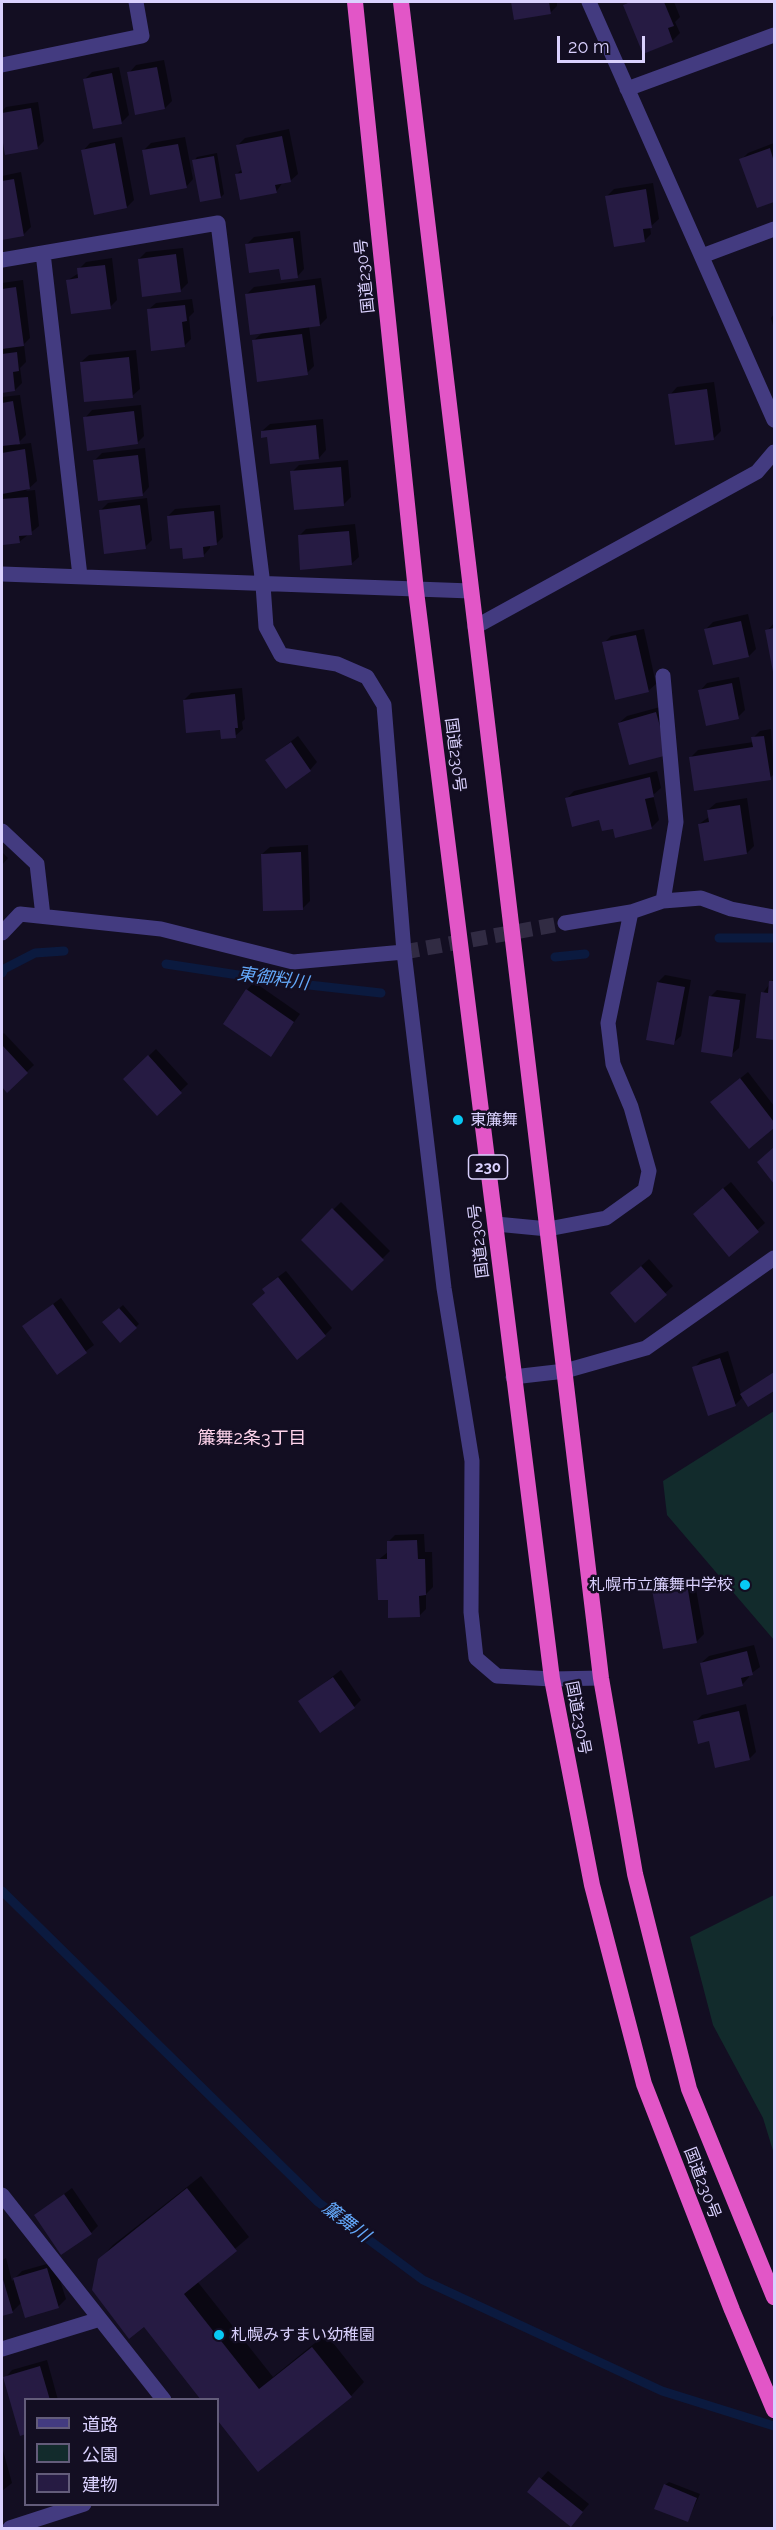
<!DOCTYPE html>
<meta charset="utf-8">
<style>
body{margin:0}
#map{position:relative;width:776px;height:2530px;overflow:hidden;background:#130e22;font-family:Raleway,"Noto Sans JP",sans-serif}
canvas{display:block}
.frame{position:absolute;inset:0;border:3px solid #dad1fe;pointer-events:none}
.legend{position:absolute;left:24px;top:2398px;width:195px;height:108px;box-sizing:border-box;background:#130e22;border:2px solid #635c7a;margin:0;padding:8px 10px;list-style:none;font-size:18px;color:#dad1fe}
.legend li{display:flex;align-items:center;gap:12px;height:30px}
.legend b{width:30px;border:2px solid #635c7a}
.scale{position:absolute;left:557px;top:36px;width:88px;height:27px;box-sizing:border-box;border:3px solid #dad1fe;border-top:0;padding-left:8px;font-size:18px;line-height:21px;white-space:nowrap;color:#dad1fe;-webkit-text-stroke:4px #130e22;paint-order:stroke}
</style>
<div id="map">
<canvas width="776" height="2530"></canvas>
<div class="frame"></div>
<ul class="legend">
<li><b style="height:8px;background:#433b80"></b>道路</li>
<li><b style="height:16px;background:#122b2c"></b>公園</li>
<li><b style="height:16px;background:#261b43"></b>建物</li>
</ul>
<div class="scale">20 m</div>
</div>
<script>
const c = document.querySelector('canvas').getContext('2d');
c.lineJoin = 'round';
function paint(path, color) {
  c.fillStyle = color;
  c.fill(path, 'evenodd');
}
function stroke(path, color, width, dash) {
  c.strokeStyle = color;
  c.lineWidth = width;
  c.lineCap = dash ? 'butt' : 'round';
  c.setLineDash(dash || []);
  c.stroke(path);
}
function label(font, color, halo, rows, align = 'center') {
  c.font = font + ' Raleway,"Noto Sans JP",sans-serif';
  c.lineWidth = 5;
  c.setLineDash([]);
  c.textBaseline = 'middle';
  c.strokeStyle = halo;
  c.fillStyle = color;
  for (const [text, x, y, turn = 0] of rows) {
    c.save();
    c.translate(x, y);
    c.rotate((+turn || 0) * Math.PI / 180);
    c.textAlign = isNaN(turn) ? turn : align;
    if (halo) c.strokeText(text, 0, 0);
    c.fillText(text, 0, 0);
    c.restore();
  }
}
paint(new Path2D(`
 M774 1411V1640L667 1515 663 1481Z
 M774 1895V2154L763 2118 713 2025 690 1937Z`), '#122b2c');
paint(new Path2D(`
 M512 2H557V6L550 13 515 18Z
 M628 2H674L680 17 675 22 680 33 672 41 624 5Z
 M164 60 172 101 165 108 129 73 136 65Z
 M119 67 129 115 121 123 85 79 92 72Z
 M38 102 44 141 37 148 6 153 2 129V111L6 107Z
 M289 129 298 174 290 181 283 182 276 192 237 174 242 169 238 145 245 138Z
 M122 137 134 200 127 207 83 151 90 143Z
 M185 137 193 179 186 187 144 150 151 143Z
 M774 143V200L758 206 741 160 748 153Z
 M217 153 224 194 221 197 194 161 197 157Z
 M21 172 31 227 23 235 2 238V176Z
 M653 183 659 219 650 227 651 234 644 241 607 196 614 189Z
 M300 231 304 269 297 277 247 244 254 237Z
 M183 248 188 283 180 291 139 259 146 252Z
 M112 258 117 300 110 307 68 280 79 273V269L86 262Z
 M321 278 327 318 320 325 309 326 314 366 307 373 253 341 262 333 246 295 254 287Z
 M23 280 30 338 24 344 26 362 20 368 22 383 15 390 2 392V283Z
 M192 299 194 312 189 317 191 339 184 346 148 310 156 303Z
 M774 314V329L771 318Z
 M136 350 140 389 132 396 81 362 89 355Z
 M714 382 721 431 714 438 670 395 677 387Z
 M20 395 26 435 16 445 31 443 37 481 26 491 35 490 39 526 19 542 2 535 3 492H2V397Z
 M141 405 144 436 137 443 85 418 92 410Z
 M323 419 326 450 319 458 262 431 270 424Z
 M145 448 149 487 142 495 95 460 102 453Z
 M348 460 351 497 344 504 292 472 299 465Z
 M147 498 152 540 145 547 101 510 108 503Z
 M220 505 223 537 216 544 210 545V548L203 556 183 547 168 516 175 509Z
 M355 524 359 557 351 564 299 536 306 529Z
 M748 614 756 649 749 656 706 629 713 622Z
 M774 623V670L767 631Z
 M644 629 656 684 648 691 604 643 611 636Z
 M739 677 745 710 738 717 700 691 707 683Z
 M242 688 245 719 242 722 243 729 235 736 221 728 184 700 191 693Z
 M664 706 674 747 619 723 627 716Z
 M771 729 774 774 770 778 691 757 698 750 754 742 753 738 760 731Z
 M298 736 317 762 310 770 267 760Z
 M657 771 661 788 653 795 659 820 652 827H614L567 798 574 791Z
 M747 798 754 846 747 853 699 824 709 817 708 810 716 803Z
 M308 845 310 901 303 908 262 854 270 847Z
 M2 852 8 858 2 865Z
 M665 975 691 980 681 1036 673 1043 658 982Z
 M774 978V1038L757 1036 763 993Z
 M254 982 300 1014 270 1055 247 990Z
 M717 990 746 994 739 1048 731 1055 710 997Z
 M4 1033 34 1065 7 1091 2 1086V1035Z
 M156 1049 188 1084 157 1114 125 1079Z
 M748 1072 774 1106V1126L749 1147 720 1095Z
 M731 1182 765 1223 729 1255 702 1206Z
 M341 1202 390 1251 352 1289 303 1240Z
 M649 1259 673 1286 635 1321 619 1286Z
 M286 1271 332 1328 325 1335 266 1293 271 1282Z
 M61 1298 94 1345 57 1373 24 1326Z
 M123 1305 139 1324 120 1341 104 1322Z
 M728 1351 741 1394 774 1372V1389L748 1405 743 1397 735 1405 694 1368 701 1360Z
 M424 1534 425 1552H432L433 1587 426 1594V1609L419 1616 389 1598 378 1560 388 1552V1542L395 1535Z
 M694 1578 704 1634 697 1641 664 1647 654 1591 661 1583Z
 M754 1645 760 1667 749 1675V1677L742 1685 701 1663 709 1656Z
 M341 1670 361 1700 354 1707 300 1702Z
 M746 1704 756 1752 749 1759 710 1739 695 1722 702 1715Z
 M201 2176 249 2237 197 2281 273 2377 326 2334 364 2382 351 2396 258 2470 218 2418V2400L99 2260 113 2245Z
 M72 2188 98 2226 91 2233 36 2215Z
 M6 2258 12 2281 22 2271 54 2262 66 2299 58 2307 22 2302 12 2312 2 2315V2260Z
 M47 2360 58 2400H26L5 2378 12 2370Z
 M2 2447 12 2483 2 2491Z
 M548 2471 589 2504 578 2517 529 2492Z
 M669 2482 700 2494 688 2520 665 2485Z`), '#0007');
stroke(new Path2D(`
 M719 938H774
 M555 957 585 954
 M166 964 291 983 381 993
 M2 973 4 969 35 953 64 951
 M2 1891 318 2202 423 2280 662 2391 774 2426`), '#0b1a3f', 9);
paint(new Path2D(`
 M511 2H549L551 14 514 20Z
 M630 2H664L674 26 668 28 673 42 643 54 623 5Z
 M157 67 165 109 135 115 127 72Z
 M112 73 122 124 93 129 83 79Z
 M31 108 38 149 5 155 2 137V113Z
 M282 136 291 182 275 185 277 193 240 200 235 174 242 173 236 145Z
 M115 143 127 208 94 215 81 150Z
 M178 144 187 188 150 195 142 150Z
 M770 148 774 162V202L757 208 739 159Z
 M214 156 221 198 200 202 192 160Z
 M14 179 24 236 2 240V181Z
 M646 189 652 228 643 229 645 242 614 247 605 196Z
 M293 238 298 278 281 280 279 269 249 273 245 244Z
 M176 254 181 292 142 297 138 259Z
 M105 265 111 309 71 314 66 280 78 278 77 268Z
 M315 285 320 326 250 335 245 294Z
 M16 287 24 346 2 349V289Z
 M185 305 187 321 182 322 185 347 151 351 147 309Z
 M302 334 308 375 257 382 252 340Z
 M17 352 19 371 13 372 15 391 2 393V354Z
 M129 357 133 398 84 402 80 362Z
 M707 389 714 440 675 445 668 394Z
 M13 401 20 444 2 446V403Z
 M134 411 138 444 87 451 83 417Z
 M316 425 319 459 270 464 267 437 261 438V431Z
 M25 449 30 489 2 494V453Z
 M138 455 143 496 98 501 93 460Z
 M341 467 344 506 294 510 290 471Z
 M28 497 32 535 19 536 20 543 3 545 2 499Z
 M140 505 146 549 104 554 99 510Z
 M214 511 217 545 203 547 204 557 183 559 182 548 170 549 167 516Z
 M349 531 352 565 300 570 298 535Z
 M741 621 749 657 713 665 704 629Z
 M774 628V672H773L765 630Z
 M636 635 649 692 615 700 602 642Z
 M732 683 739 719 706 726 698 690Z
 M235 694 238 728H235L236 738 221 739 220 730 186 733 183 700Z
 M656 712 668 755 629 765 618 723Z
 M764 736 771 780 694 791 689 757 753 747 751 737Z
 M291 742 311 771 286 789 265 760Z
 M650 777 654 797 645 799 652 829 615 838 613 829 602 831 599 820 572 827 565 798Z
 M740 805 747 854 704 861 698 824 709 822 707 810Z
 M301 852 303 910 263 911 261 854Z
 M769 981H774V1040L756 1038 761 992 768 993Z
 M657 982 685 987 674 1045 646 1040Z
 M246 989 294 1022 271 1057 223 1024Z
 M709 996 740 1000 732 1057 701 1052Z
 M2 1045 28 1073 7 1093 2 1087Z
 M148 1055 182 1093 157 1116 123 1079Z
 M740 1078 774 1122V1128L749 1149 710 1102Z
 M774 1147V1184L757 1162Z
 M723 1188 759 1232 729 1257 693 1214Z
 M332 1208 384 1260 352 1291 301 1240Z
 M641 1266 667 1295 635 1323 610 1293Z
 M278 1277 326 1336 297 1360 252 1304 265 1293 262 1289Z
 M53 1304 87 1353 57 1375 22 1326Z
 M119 1308 137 1328 120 1343 102 1322Z
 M720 1358 736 1406 708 1416 692 1367Z
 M774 1372V1391L748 1407 740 1394Z
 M417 1540 418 1559H425L426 1595 419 1596 420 1617 388 1618V1600H378L376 1559H387V1541Z
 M687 1584 697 1643 663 1649 652 1590Z
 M747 1651 753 1675 741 1678 743 1686 707 1695 700 1663Z
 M333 1677 355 1708 320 1733 298 1701Z
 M739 1711 750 1760 715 1768 709 1741 698 1744 693 1721Z
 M187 2188 237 2251 184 2294 259 2389 312 2347 352 2397 258 2472 218 2421V2400H201L144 2327 129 2339 92 2290 98 2259Z
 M64 2194 92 2234 61 2255 34 2215Z
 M47 2268 59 2308 25 2318 13 2278Z
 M2 2276 13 2313 2 2316Z
 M40 2366 50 2400H26V2434L20 2436 3 2377Z
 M539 2477 583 2512 571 2527 527 2492Z
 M664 2484 697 2498 688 2522 654 2509Z`), '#261b43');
stroke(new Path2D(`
 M404 952 565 923`), '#312b43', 15, [15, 8]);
stroke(new Path2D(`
 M589 2 774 420
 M2 65 142 36 136 2
 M627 89 774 35
 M43 253 80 576
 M702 256 774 229
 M2 260 218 223 263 585 266 627 281 655 337 664 367 677 384 705 404 952 444 1288 472 1461 471 1612 476 1658 497 1676 552 1679 601 1678
 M2 574 471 591
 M475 627 757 472 774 452
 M2 831 37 864 43 916
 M663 901 676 822 663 676
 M565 923 631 912 663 901 701 898 731 909 774 917
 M2 933 20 914 161 929 293 962 404 952
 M496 1224 548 1229 606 1218 645 1190 649 1171 631 1107 613 1064 608 1023 631 912
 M513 1377 565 1371 646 1348 774 1258
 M2 2195 164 2400
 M2 2349 100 2319
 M10 2528 84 2504`), '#433b80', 15);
stroke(new Path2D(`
 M355 2 416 591 552 1679 592 1885 644 2084 732 2310 774 2410
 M401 2 601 1678 635 1874 689 2089 774 2297`), '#e256c7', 16);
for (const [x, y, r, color] of [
 [458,1120,6,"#07c9f4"],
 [745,1585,6,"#07c9f4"],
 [219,2335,6,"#07c9f4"]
]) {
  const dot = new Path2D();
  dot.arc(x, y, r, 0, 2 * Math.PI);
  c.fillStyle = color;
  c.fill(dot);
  stroke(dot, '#130e22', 2);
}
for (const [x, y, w] of [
 [488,1167,39]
]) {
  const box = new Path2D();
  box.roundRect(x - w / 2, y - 12, w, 24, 4.5);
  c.fillStyle = '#130e22';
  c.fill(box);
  stroke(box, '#dad1fe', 1.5);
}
label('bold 15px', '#dad1fe', null, [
 ["230",488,1167]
]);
label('16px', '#dad1fe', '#130e22', [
 ["国道230号",365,276,-96],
 ["国道230号",455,755,83],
 ["国道230号",479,1241,-97],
 ["国道230号",578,1718,79],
 ["国道230号",702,2183,69]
]);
label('16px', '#dad1fe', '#130e22', [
 ["東簾舞",470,1120],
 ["札幌市立簾舞中学校",733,1585,"right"],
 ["札幌みすまい幼稚園",231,2335]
], 'left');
label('italic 18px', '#63a8fa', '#130e22', [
 ["東御料川",273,979,8],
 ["簾舞川",346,2222,37]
]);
label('18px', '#fed3eb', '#130e22', [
 ["簾舞2条3丁目",252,1439]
]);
</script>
